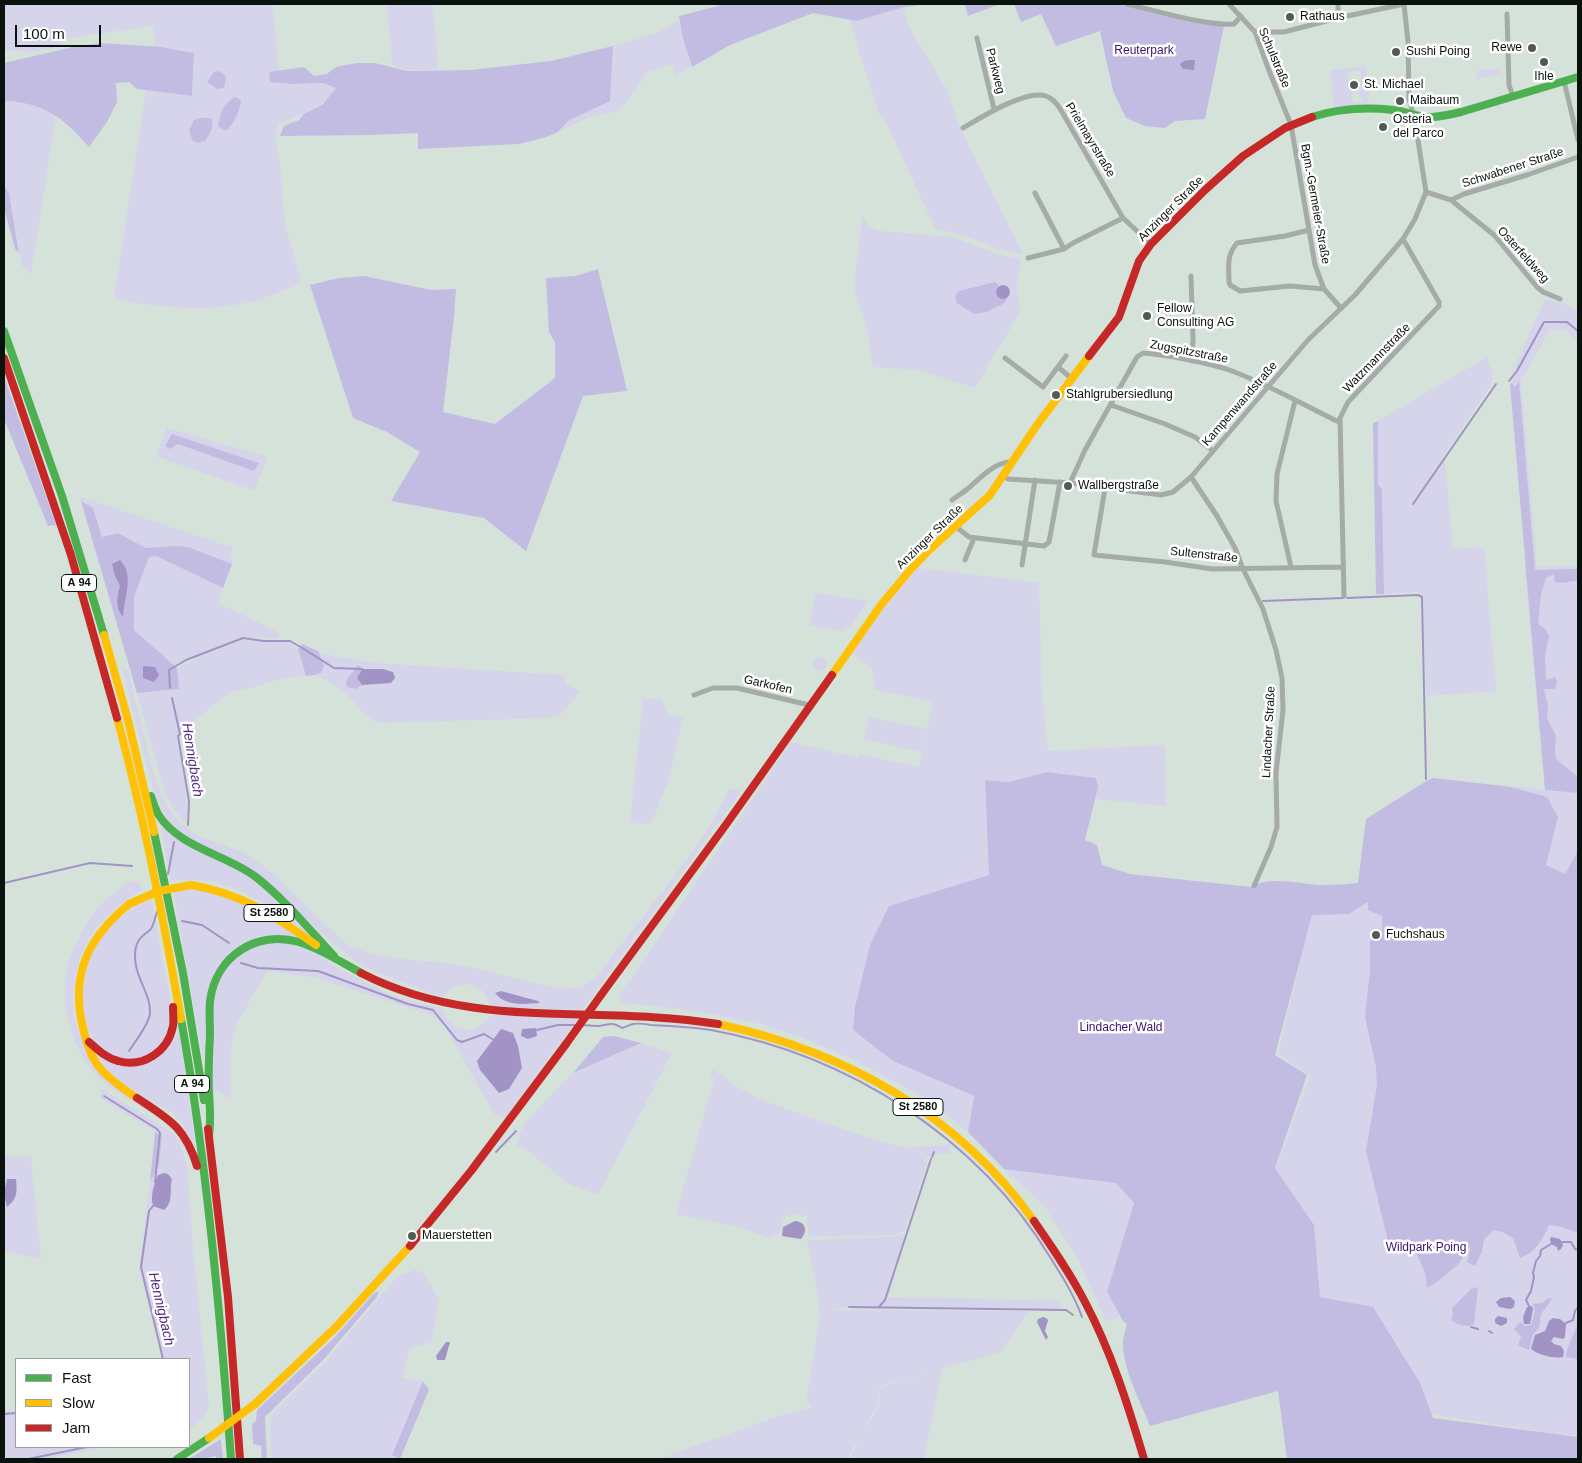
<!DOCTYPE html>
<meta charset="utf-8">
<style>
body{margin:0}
#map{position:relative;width:1582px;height:1463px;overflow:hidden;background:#d5e2d9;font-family:Helvetica,sans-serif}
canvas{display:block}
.frame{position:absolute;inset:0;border:5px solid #0a120d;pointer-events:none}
.legend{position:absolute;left:15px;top:1358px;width:175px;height:90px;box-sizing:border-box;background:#fff;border:1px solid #9da09e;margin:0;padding:6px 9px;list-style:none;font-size:15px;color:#0a120d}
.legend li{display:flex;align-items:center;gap:10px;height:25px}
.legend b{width:25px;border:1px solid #9da09e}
.scale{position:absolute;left:15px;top:25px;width:86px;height:22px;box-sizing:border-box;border:2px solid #0a120d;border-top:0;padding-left:6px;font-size:15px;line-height:18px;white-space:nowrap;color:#0a120d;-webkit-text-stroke:4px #fff;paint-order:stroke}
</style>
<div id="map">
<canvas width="1582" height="1463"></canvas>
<div class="frame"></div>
<ul class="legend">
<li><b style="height:6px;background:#4caf50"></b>Fast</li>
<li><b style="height:6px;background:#ffc107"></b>Slow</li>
<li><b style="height:6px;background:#c62828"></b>Jam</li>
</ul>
<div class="scale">100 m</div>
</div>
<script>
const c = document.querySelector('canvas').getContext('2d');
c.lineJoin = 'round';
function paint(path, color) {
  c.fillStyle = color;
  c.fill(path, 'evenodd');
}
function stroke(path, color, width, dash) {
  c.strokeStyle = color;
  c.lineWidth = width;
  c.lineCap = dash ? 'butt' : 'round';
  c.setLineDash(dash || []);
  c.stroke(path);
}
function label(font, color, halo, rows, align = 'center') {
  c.font = font + ' Helvetica,sans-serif';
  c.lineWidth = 5;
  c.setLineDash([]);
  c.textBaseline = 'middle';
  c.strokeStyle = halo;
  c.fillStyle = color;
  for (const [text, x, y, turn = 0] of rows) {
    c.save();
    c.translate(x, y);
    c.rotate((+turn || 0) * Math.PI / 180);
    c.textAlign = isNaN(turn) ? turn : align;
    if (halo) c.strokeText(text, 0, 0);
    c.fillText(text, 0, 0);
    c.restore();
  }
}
paint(new Path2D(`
 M4 4H273L279 71 269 72 270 82 293 84 323 83 336 88 323 103 304 114 280 123 275 134V138L280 164 285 225 300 275V284C282 291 264 299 245 303 204 312 154 308 114 298L146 90 192 96 194 54 155 47 153 26 62 39 63 46 33 52 4 50Z
 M387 4H433L438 69 406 70 392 65Z
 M904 7 908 25 947 90 959 126 1022 252 1020 254C990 249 965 232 936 230L883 116 880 117 849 20 856 21Z
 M679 21 683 39 692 67 675 75 673 64 648 72 627 102 613 112 587 118 558 132 568 121 610 101 613 46 654 34Z
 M1366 67 1369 96 1367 105 1334 107 1330 70ZM1348 71H1360L1361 78 1360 79 1361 90H1359V98H1362V102L1353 103 1351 90H1349L1348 79H1347Z
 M1500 69 1501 73 1476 79 1478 70Z
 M4 101C22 101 42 105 56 117L31 274 22 266 9 193 4 185Z
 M862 215 868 226 880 231 952 237 1003 256 1020 258C1022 267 1018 274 1017 283 1017 292 1020 302 1020 312L975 388 918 370 873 367 867 329 854 289Z
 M1544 301C1558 300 1566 305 1578 310V342L1566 330 1550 329 1521 381 1537 566H1578V1436L1563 1434 1559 1459H1516L1531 1430 1436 1415 1278 1358 1271 1322 1276 1167 1310 1076 1278 1054 1319 885 1358 883 1366 819 1428 780 1433 778 1545 790 1525 571 1535 570 1519 382 1515 387 1509 380Z
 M1487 357 1492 370 1491 385 1441 459 1445 462 1453 549 1484 547 1496 691 1426 696 1423 595 1418 592 1384 594 1382 490 1378 484V421Z
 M167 428 268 457 254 491 156 456Z
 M80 497 233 548 230 557 233 559 232 564 188 547 176 546 146 548 118 533 102 537 93 508 81 501Z
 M156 556 223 588 218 603 278 632 279 639 243 637 173 665 134 630V597L149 557Z
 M918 568 1039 583 1042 694 1048 751 1165 745 1166 806 1095 799 1098 787 1096 778 1047 772 1009 782 985 780 989 875 889 907 870 945 855 1007 853 1030 893 1061 974 1096 968 1132 921 1096 852 1059 798 1036 756 1023 712 1014 656 1006 622 1003 618 997 791 742 858 758 859 754 919 767 927 730 921 752 864 739 869 717 927 729 933 702 874 689C875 668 869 665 852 653L884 608Z
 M815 593 869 601 851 625 842 631 809 626Z
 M244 640 290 643 298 649 306 676 283 678 251 688 229 692 178 735 187 799 186 823 174 810 164 790 137 693 179 689 177 668 207 653Z
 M318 651 323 654 375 663 565 675C563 685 573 688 581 691L561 714 549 718 381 723C366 720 356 703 345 693 336 684 326 680 315 675L321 672 324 666Z
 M813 664a7 7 0 1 1 14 0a7 7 0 1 1-14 0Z
 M121 665 128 671 152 767 161 795 171 812 183 825 196 835 243 852 269 870 346 944C381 961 421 959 459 965 495 972 529 983 565 989L582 987 597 976 672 879 711 825 728 791 733 788 741 792 582 1010 495 1007C486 1002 487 994 480 989 468 979 452 986 443 996H438L381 974 357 963 312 925 260 875 186 837 168 820 154 792Z
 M643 699H661L667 713 683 718 669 779 651 824 630 823Z
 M159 819 208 855 255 879 309 935C279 913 250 891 214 882 200 879 185 881 171 880Z
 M134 880 139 883 142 890C111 907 84 935 77 970 76 980 73 991 73 1001 73 1037 100 1075 129 1096 157 1115 178 1118 190 1154L187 1156C176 1114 126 1106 98 1077 81 1059 72 1038 67 1013 61 988 67 958 80 936 92 914 98 905 118 890 123 885 128 882 134 880Z
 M195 889 225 894 260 910 299 938 258 936 213 975 204 1062 173 890Z
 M154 898 152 900 173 1016 165 1043 141 1060C132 1059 118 1060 111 1056 71 1033 79 969 102 936 115 918 134 906 154 898Z
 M286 941 315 953 337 967 384 992 406 1000 441 1008C447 1021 458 1035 475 1028 483 1025 486 1017 494 1015L578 1018 505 1118 494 1114 445 1027 432 1015 313 977 267 971 237 1023 230 1052 231 1100 218 1091 212 1092 213 999 217 980 239 953 253 946Z
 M176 1035 180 1036 196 1148 183 1125 172 1112 140 1096 110 1073 98 1058 101 1056 125 1066 173 1041Z
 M641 1043 672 1053 598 1195 569 1184 527 1150 516 1146 520 1132 529 1118 573 1073Z
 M714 1069 737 1087 764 1101 860 1135 905 1148 951 1144 950 1153 932 1155 924 1160 927 1163 905 1231 893 1235 808 1237 807 1216 794 1214 783 1217 779 1234 769 1238 742 1228 676 1214 714 1079 709 1075Z
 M102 1089 170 1131 177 1138 187 1163 193 1249 209 1406C206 1417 198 1423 189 1429V1359H163L139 1269 150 1183 159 1165 162 1135 100 1098Z
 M4 1156 31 1157 41 1259 4 1251Z
 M1004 1169 1116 1183 1134 1203 1107 1292 1120 1316 1107 1322 1076 1256 1045 1207Z
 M906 1234 888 1297 1061 1301 1058 1310 838 1308 833 1310 1030 1311 1000 1352 942 1369 924 1459H849L858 1443 855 1442 856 1443 847 1459H658L782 1415 812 1408 806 1400 811 1375 820 1312 816 1286 807 1240 893 1237ZM942 1369 883 1386 880 1390C881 1410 873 1416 863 1431 870 1411 881 1413 879 1388L882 1385Z
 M414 1270 422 1272 439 1299 432 1342 409 1350 402 1378 423 1381 392 1455 398 1459H271L270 1420 273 1413 326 1361 396 1278Z
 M16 1411V1447H104L47 1459H4V1413Z`), '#d6d4ea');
paint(new Path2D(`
 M725 4H928L904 7 856 21 813 13 730 45 692 67 683 39 679 16Z
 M965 4H1000L968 16Z
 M1014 4H1116L1224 26 1205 119 1175 121 1165 128 1145 126 1126 118 1113 91 1100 31 1056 46 1041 14 1021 22Z
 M100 43 161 47 194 53 192 96 137 89 129 82 116 83 117 102 107 122 89 147C64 118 43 102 4 101V63L73 47Z
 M613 46 610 101 568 121 558 132 546 137 519 144 418 149V133L371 135 280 136 284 126 299 120 304 114 323 104 336 88 323 83 293 84 270 82 269 72 304 67 314 76 327 74 336 67 357 63H375L407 71 471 70 551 61Z
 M219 71 226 76 225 85 223 88 217 89 207 82 214 72Z
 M235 97 241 100C240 112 234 121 228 130H224L218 126C220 113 223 104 235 97Z
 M200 118H211C215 126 210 133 205 141L197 143 192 140 189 130 194 120Z
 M4 185 9 193 19 253 15 249 4 208Z
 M598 269 627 391 583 396 526 551 484 518 391 501 420 452 387 432 353 418 310 285 339 278 364 276 431 290 456 289 454 317 443 412 495 424 555 378V342L549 332 546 278 576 276Z
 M995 282 999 285 997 287 1002 299 1007 298 1005 303 987 312 974 314 957 303 955 296 959 291Z
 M4 376 56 525 48 526 4 419Z
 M1519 381 1535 570 1578 569V581C1570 581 1563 584 1555 582L1554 574 1546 578 1541 595 1538 624 1545 629 1549 636 1545 657 1546 680 1555 677 1557 682 1555 689H1544L1548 705 1547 718 1556 736 1555 747 1556 759 1578 777V793L1545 790 1510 384 1512 383 1515 387Z
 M1378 421V484L1382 490 1384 594H1376L1373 423Z
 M172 434 259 463 254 471 178 444 170 449 165 446Z
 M81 501 93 508 102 537 118 533 146 548 176 546 188 547 232 564 223 588 156 556 149 557 134 597V630L177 668 179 689 137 693Z
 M302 644 318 651 324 666 321 673 315 675 306 676 298 649Z
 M358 665 362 669 357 678 362 685 356 689 347 687 346 681Z
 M1047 772 1096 778 1098 787 1085 840 1097 845 1102 865 1130 874 1251 887C1269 876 1298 883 1318 885 1331 886 1345 884 1358 883L1366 819 1428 780 1433 778 1511 787 1547 797 1558 817 1546 865 1565 874 1578 851V1233L1562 1227 1549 1225C1542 1240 1536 1252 1520 1258L1513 1238 1502 1232 1493 1230 1484 1240 1482 1252 1475 1266 1467 1262 1471 1246C1465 1250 1464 1257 1459 1263 1455 1268 1434 1285 1427 1288L1425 1272 1410 1240 1388 1241 1366 1151 1377 1085 1376 1067 1365 1017 1370 970V941L1382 936V916L1368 910V902L1349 914 1312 915 1275 1055 1307 1075 1275 1168 1314 1225 1320 1297 1373 1307 1420 1383 1433 1418 1578 1437V1459H1287L1278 1391 1150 1426C1140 1400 1122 1369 1123 1340 1124 1335 1126 1329 1127 1324L1123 1321 1107 1292 1134 1203 1116 1183 1004 1169 968 1132 974 1096 893 1061 853 1030 855 1007 870 945 889 906 989 875 985 780 1009 782Z
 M614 1036 641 1043 573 1073 603 1037Z
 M155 1132 162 1135 159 1165 150 1182Z
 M1478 1287 1474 1324C1466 1328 1458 1325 1451 1320L1453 1315 1452 1308 1471 1289Z
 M379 1291 377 1297 324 1359 265 1417 267 1459H262L261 1446 253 1444 252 1424 256 1421 257 1410 334 1338 374 1293Z
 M1549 1298 1552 1299 1541 1314 1539 1328 1533 1334 1529 1350 1518 1345 1521 1337 1514 1329 1520 1322 1525 1326 1531 1325 1535 1311 1533 1304 1542 1303Z
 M1578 1323V1359L1566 1357 1567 1350Z
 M423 1381 429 1390 400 1459 392 1455Z
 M221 1439 223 1459H216V1456L202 1459H189Z`), '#c3bce2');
paint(new Path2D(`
 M1190 60H1195L1194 70 1183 69 1180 64 1184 61Z
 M996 292a7 7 0 1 1 14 0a7 7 0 1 1-14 0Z
 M120 560C135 575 124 597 123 617 115 608 117 596 120 586L115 576 112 564Z
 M143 666 155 667 159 675 154 682 143 678Z
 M362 669H383L393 672 395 678 391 683 362 685 357 678Z
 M501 991 538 1001 540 1003C525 1004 506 1007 495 993Z
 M536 1028 537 1036 528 1039 521 1036 522 1029Z
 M501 1029 513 1033 518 1046 522 1068 509 1089 499 1093 480 1070 477 1061Z
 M164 1173 168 1174 172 1179C169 1190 174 1202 164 1210L153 1206C150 1195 154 1185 158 1175Z
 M7 1179H16C17 1192 18 1198 7 1207L4 1193Z
 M795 1221C806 1222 808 1231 801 1239L782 1236 783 1227Z
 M1551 1237 1560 1239 1563 1245 1561 1249 1558 1251 1557 1247 1551 1244 1550 1239Z
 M1510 1297 1515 1301 1514 1307 1510 1309 1499 1307 1496 1302 1501 1298Z
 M1532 1306 1533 1310 1530 1324H1524L1523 1317 1527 1307Z
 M1498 1316 1507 1318V1323L1501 1326 1495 1323V1319Z
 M1043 1317 1046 1318 1048 1320 1045 1331 1048 1337 1046 1340 1037 1322 1038 1319Z
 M1553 1318 1560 1319 1566 1324 1565 1337 1563 1339 1554 1337 1551 1341 1554 1344 1561 1346 1564 1351 1563 1357C1554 1359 1538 1355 1531 1349L1535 1335 1545 1331 1549 1321Z
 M446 1342H450L445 1360H437L436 1356Z`), '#a194c5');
stroke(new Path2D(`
 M1509 381 1517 371 1544 322H1567L1578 331
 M1413 504 1496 384
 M1347 598 1418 595 1422 597 1426 779
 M1263 601 1343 598
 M170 688 169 670 186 660 243 638 264 641H290L304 649 334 668 362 669
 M172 698 180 734 178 736 189 801 188 825
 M168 874 174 842
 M4 883 90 863 132 866
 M182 921 202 925 229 943
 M241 963 258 968 318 971 408 1004 433 1010 457 1040 462 1042 484 1034 494 1040
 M582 1025C587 1025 593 1026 599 1026 609 1025 611 1021 622 1028 625 1027 629 1025 633 1024 638 1023 645 1024 651 1025 672 1026 691 1027 711 1030 848 1055 977 1137 1050 1257 1062 1276 1074 1295 1082 1317
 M537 1030 558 1025H577
 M129 1051C136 1040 148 1026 150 1014 152 993 130 973 136 947 138 938 144 935 150 930 154 926 155 917 157 912
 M104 1096 157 1129 160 1133 155 1182
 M496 1152 516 1131
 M932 1157 934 1152
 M153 1206 149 1211 141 1267 163 1359
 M1562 1242H1571L1575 1249 1578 1250
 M1529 1306 1526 1300 1531 1291 1534 1277 1533 1273 1536 1261 1540 1256 1541 1250 1551 1244
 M849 1307 1066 1310 1073 1315
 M879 1307 885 1300 931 1159
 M1566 1323 1573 1320 1575 1311 1578 1307
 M1471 1327 1478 1329
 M1489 1331 1492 1333
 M4 1414 16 1413
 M28 1459 87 1447`), '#a194c5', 2);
stroke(new Path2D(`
 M1127 4C1157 11 1205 26 1234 24L1241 16
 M1229 4 1255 32 1268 68 1291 125 1315 265 1324 289 1341 308
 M1338 4V18
 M1507 14 1509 85 1513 96
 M1255 32H1284L1338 18 1404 4
 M977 38 994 109
 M1564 81 1578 140
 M963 128C980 118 1026 89 1046 96 1054 99 1058 105 1062 112L1123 218 1151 244
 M1426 192 1451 200 1464 194 1527 175 1578 157
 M1035 193 1064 249
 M1451 200 1494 235 1537 287 1543 292 1560 299
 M1309 230 1285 236 1237 243C1226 256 1229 266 1229 282L1230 285 1240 291 1290 286 1324 289
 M1028 258 1064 249 1073 243 1123 218
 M1191 276 1193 340 1192 361
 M1005 358 1043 387 1066 356
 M1058 367 1072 379
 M1111 405 1165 424 1195 437 1213 451
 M1002 475 1008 479 1070 483 1161 495 1173 492 1191 477 1308 340 1355 295 1403 239 1415 219 1426 192 1415 121 1409 99 1408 42 1404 4
 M1191 477 1217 516 1235 548 1243 569 1263 609 1276 650 1282 678 1283 710 1276 773 1277 827 1271 847 1254 886
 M1070 483 1085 450 1137 357 1143 353C1167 355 1210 363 1232 371 1269 385 1304 405 1339 422
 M1105 488 1094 555 1165 562 1212 569 1343 567
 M952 500C960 494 968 490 974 483 986 473 995 463 1011 462
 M955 526 969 537 1044 546 1049 542 1060 482
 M965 560 974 538
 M1022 565 1035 480
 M1291 567 1276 501 1277 474 1295 401
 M1344 596 1340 418 1348 402 1439 306V302L1403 239
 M694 695 713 688H737L809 705`), '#a5aba7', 5);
stroke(new Path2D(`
 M1312 117C1337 109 1366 107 1393 110 1403 111 1413 115 1423 117 1436 118 1449 115 1461 112L1578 77
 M4 331 62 496 104 635
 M151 796C153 802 155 808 158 814 179 848 226 854 256 877 285 900 309 929 334 956
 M154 832 183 973 204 1100
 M181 1019C207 1164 220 1312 231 1459
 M209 1135C211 1121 210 1107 209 1093 208 1074 209 1055 210 1035 210 1024 209 1012 210 1001 216 956 256 930 299 942 321 949 341 962 361 973
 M177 1459 209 1438`), '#4caf50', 8);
stroke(new Path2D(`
 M104 635 128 720 154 832
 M832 675 881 605 911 569 928 551 990 495 1037 425 1089 356
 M117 718C144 817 163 918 181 1019
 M191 885C241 893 275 916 316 945
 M129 904C88 938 70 974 83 1028 86 1041 90 1056 99 1067 109 1079 123 1089 137 1098
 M718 1024C844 1051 958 1114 1034 1221
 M255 1404 336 1327 410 1246`), '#ffc107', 8);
stroke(new Path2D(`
 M1089 356 1119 317 1139 261 1151 244 1205 190 1243 156 1285 128 1312 117
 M4 358 71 555 117 718
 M361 973C475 1032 596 1004 718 1024
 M601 995 725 826 832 675
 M89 1042C98 1050 106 1058 118 1061 143 1068 168 1052 173 1026 174 1020 173 1013 173 1007
 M137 1098C169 1119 185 1127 197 1166
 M208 1129 228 1297 240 1459
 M1034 1221C1052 1247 1070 1273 1085 1302 1111 1351 1128 1405 1144 1459
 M410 1246 471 1171 566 1044`), '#c62828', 8);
stroke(new Path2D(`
 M129 904 159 891 191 885
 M209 1438 255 1404`), '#ffc107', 8);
stroke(new Path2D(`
 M566 1044 601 995`), '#c62828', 8);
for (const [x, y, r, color] of [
 [1290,17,5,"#515b54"],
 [1532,48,5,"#515b54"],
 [1396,52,5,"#515b54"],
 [1544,62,5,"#515b54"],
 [1354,85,5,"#515b54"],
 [1400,101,5,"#515b54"],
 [1383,127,5,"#515b54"],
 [1147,316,5,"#515b54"],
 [1056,395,5,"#515b54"],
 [1068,486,5,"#515b54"],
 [1376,935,5,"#515b54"],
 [412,1236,5,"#515b54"]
]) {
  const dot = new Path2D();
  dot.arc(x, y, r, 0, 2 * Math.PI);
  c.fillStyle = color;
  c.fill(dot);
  stroke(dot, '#fff', 2);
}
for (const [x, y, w] of [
 [79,583,35],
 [269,913,50],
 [192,1084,35],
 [918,1107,50]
]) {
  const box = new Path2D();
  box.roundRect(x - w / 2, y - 8.5, w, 17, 4);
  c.fillStyle = '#fff';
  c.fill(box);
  stroke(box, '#0a120d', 1);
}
label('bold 11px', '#0a120d', null, [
 ["A 94",79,583],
 ["St 2580",269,913],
 ["A 94",192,1084],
 ["St 2580",918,1107]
]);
label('12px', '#0a120d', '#fff', [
 ["Rathaus",1300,17],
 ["Rewe",1522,48,"right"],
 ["Sushi Poing",1406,52],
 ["Ihle",1544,77,"center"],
 ["St. Michael",1364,85],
 ["Maibaum",1410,101],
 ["Osteria",1393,120],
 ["del Parco",1393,134],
 ["Fellow",1157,309],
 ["Consulting AG",1157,323],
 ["Stahlgrubersiedlung",1066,395],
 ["Wallbergstraße",1078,486],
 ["Fuchshaus",1386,935],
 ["Mauerstetten",422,1236]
], 'left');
label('12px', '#3c136c', '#fff', [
 ["Reuterpark",1144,51],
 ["Lindacher Wald",1121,1028],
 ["Wildpark Poing",1426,1248]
]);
label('12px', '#0a120d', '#fff', [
 ["Schulstraße",1274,58,67],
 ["Parkweg",995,71,76],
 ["Prielmayrstraße",1090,140,59],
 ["Schwabener Straße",1513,168,-18],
 ["Bgm.-Germeier-Straße",1315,204,80],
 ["Anzinger Straße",1171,209,-45],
 ["Osterfeldweg",1523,255,48],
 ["Zugspitzstraße",1189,352,11],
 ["Watzmannstraße",1377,358,-46],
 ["Kampenwandstraße",1240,404,-49],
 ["Anzinger Straße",930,537,-44],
 ["Sultenstraße",1204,555,6],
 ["Garkofen",768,685,13],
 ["Lindacher Straße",1269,732,-87]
]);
label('italic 14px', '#502c84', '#fff', [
 ["Hennigbach",192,760,81],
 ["Hennigbach",161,1309,77]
]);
</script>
